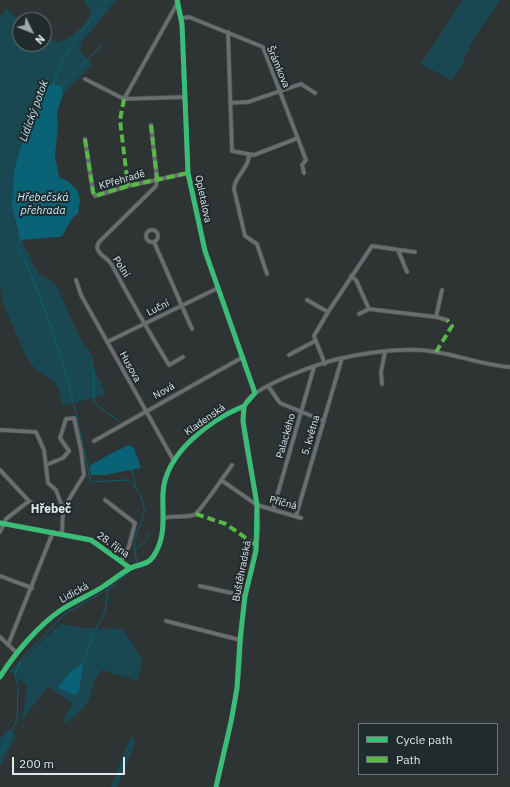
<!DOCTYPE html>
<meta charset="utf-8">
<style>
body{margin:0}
#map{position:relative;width:510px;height:787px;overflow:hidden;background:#2e3334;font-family:"IBM Plex Sans",sans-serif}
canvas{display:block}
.legend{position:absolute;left:358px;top:723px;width:140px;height:52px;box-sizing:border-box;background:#202b2e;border:1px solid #6d7679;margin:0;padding:5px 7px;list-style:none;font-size:12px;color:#e0e6e9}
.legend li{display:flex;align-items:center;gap:8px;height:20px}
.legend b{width:20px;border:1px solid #6d7679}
.north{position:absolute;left:12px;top:12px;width:40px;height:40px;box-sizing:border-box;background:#202b2e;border:1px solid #6d7679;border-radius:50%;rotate:133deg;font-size:11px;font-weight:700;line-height:16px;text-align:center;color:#e0e6e9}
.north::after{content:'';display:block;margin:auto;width:14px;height:18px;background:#a2a7aa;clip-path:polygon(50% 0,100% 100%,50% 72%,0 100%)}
.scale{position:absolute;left:12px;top:757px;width:113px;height:18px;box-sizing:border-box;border:2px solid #e0e6e9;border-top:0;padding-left:5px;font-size:12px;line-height:14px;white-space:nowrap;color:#e0e6e9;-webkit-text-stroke:3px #202b2e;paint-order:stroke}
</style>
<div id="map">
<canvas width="510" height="787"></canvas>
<ul class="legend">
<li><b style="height:5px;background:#3abd76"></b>Cycle path</li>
<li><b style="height:5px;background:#58b947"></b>Path</li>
</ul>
<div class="north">N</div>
<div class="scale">200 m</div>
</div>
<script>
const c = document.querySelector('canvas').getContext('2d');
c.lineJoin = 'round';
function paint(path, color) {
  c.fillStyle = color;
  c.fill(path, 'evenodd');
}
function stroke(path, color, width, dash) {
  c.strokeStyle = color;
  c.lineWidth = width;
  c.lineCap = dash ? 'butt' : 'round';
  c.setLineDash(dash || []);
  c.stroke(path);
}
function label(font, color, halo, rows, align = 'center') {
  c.font = font + ' "IBM Plex Sans",sans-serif';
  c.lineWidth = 4;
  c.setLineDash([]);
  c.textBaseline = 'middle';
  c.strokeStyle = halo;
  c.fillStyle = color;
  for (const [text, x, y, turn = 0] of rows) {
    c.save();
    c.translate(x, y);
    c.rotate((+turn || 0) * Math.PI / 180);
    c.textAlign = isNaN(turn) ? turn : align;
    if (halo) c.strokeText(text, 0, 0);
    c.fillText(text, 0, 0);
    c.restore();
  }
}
paint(new Path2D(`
 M83 0H117L82 42 80 50 92 65 63 94 62 87 45 88 33 108 14 170 12 206 17 231 38 273 56 285 106 394 63 406 58 388 53 381 36 370 26 356 2 302 0 281V16L6 8 20 20V44H44V36L58 42C70 38 92 23 90 9Z
 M462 0H500C491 15 479 29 471 45 463 59 464 67 451 80L421 64Z
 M60 624 85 628 123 629 143 661 137 681 103 670C93 677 93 691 88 702 83 710 73 719 64 723L66 714 73 704 48 686 22 721 27 686 10 671Z
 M8 729 16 735 0 767V738Z
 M133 736 135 743 117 787H111L130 738Z`), '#194853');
paint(new Path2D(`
 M50 85H59L62 87 63 94 57 112 58 127 55 155 59 177 69 182 78 191 80 201 78 214 73 217 62 236 59 237 20 240 12 206 14 170 33 108 45 88Z
 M129 445 134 448 141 468 105 475H91L89 466 110 454Z
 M84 662 79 690 75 695 58 688 70 672Z`), '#096275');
stroke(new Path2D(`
 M53 85C64 48 84 28 109 0
 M60 88 102 45
 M19 243 22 239
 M18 246C48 309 69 376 83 445
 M86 347C97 364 93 384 94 403L120 422
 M84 449 90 480 92 482 126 480C135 483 143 498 144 508 146 517 137 529 135 538 134 547 135 554 137 563
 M132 469 136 487
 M134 550 145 542 150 533
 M84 662 92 637 105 612 108 589
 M17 684 15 673 22 658 65 614 108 589 133 569
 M0 754 17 720 18 688`), '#096275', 1);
const minor = new Path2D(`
 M177 0 182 24 188 173 205 251 255 393
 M182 18 189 17 263 47 306 160 302 165 304 173
 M228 32 232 151 254 155 298 138
 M85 79 124 99 184 97
 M124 99 178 2
 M230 103 248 102 301 84 315 93
 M151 125 157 179 156 186 99 242 97 247C99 257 108 257 112 265 130 299 149 332 169 365L183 357
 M85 139 93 192 95 196 128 186 188 173
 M249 155C249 169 234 176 234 189L245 236 257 244 267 274
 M146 236a6 6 0 1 1 12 0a6 6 0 1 1-12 0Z
 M154 242 192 329
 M398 250 407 272
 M351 276 356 280 369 309 436 317 447 320
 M76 280 81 295 174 461
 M307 300 328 312
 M359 314 369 309
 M436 317 442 290
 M107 342 218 288
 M289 355 315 341
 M325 364 314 336 328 312 372 246 415 252
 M382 384 381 372 385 352
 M268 386 280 403 324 421
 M0 430 36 432 44 450 48 483 56 490 63 509 62 534
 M94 441 243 357
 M46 465 63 458 69 451 60 438 66 419 74 418 81 450 84 475 63 509
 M0 470 29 501
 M221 480 257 505 301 518
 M105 500 135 523 129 546 121 561
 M273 510 314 367
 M296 516 342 358
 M164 518C175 515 182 518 194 515 199 513 227 472 232 465
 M0 523 91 540 130 568
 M0 532 6 519 29 501C37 508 52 514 63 509
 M0 576 32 588
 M200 586 245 596
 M166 621 240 640
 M0 637 17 653
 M8 645 53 532
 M0 677C15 653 38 626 61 610 75 601 90 595 104 586 112 581 120 574 129 569 136 564 147 566 153 557 167 536 162 516 163 493 165 453 210 420 244 406
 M216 787C223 754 232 722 237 689 241 659 240 628 245 598 249 574 257 555 258 530 259 493 246 458 243 421 243 414 243 407 247 401 258 385 322 362 343 358 363 353 397 349 418 350 449 351 479 365 510 367`);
stroke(minor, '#4b4f51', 5);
stroke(minor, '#6a6e6f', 3.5);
stroke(new Path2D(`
 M124 99 120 120 128 186
 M151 125 157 179
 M85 139 93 192 95 196 128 186 188 173
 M436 352 452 326 447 320
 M196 514 226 524 257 546`), '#58b947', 4, [8, 4]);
stroke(new Path2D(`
 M177 0 182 24 188 173 205 251 255 393 244 406 243 421 257 505 256 551 245 596 240 640 237 688 231 722 216 787
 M0 523 91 540 130 568
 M0 677C15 653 38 626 61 610 75 601 90 595 104 586 112 581 120 574 129 569 136 564 147 566 153 557 167 536 162 516 163 493 165 453 210 420 244 406`), '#3abd76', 5);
label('10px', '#e0e6e9', '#202b2e', [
 ["Šrámkova",278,67,67],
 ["KPřehradě",122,180,-16],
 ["Opletalova",203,199,78],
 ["Polní",121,267,58],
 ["Luční",158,308,-27],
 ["Husova",130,367,61],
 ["Nová",164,391,-30],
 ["Kladenská",205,420,-35],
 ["5. května",311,435,-74],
 ["Palackého",286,436,-74],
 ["Příčná",283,503,15],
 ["28. října",113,545,35],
 ["Buštěhradská",242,571,-79],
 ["Lidická",74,593,-29]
]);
label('italic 11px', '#c3ecf9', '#202b2e', [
 ["Lidický potok",34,111,-70],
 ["Hřebečská",43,198],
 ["přehrada",43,211]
]);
label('bold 12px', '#e0e6e9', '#202b2e', [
 ["Hřebeč",51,510]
]);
</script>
